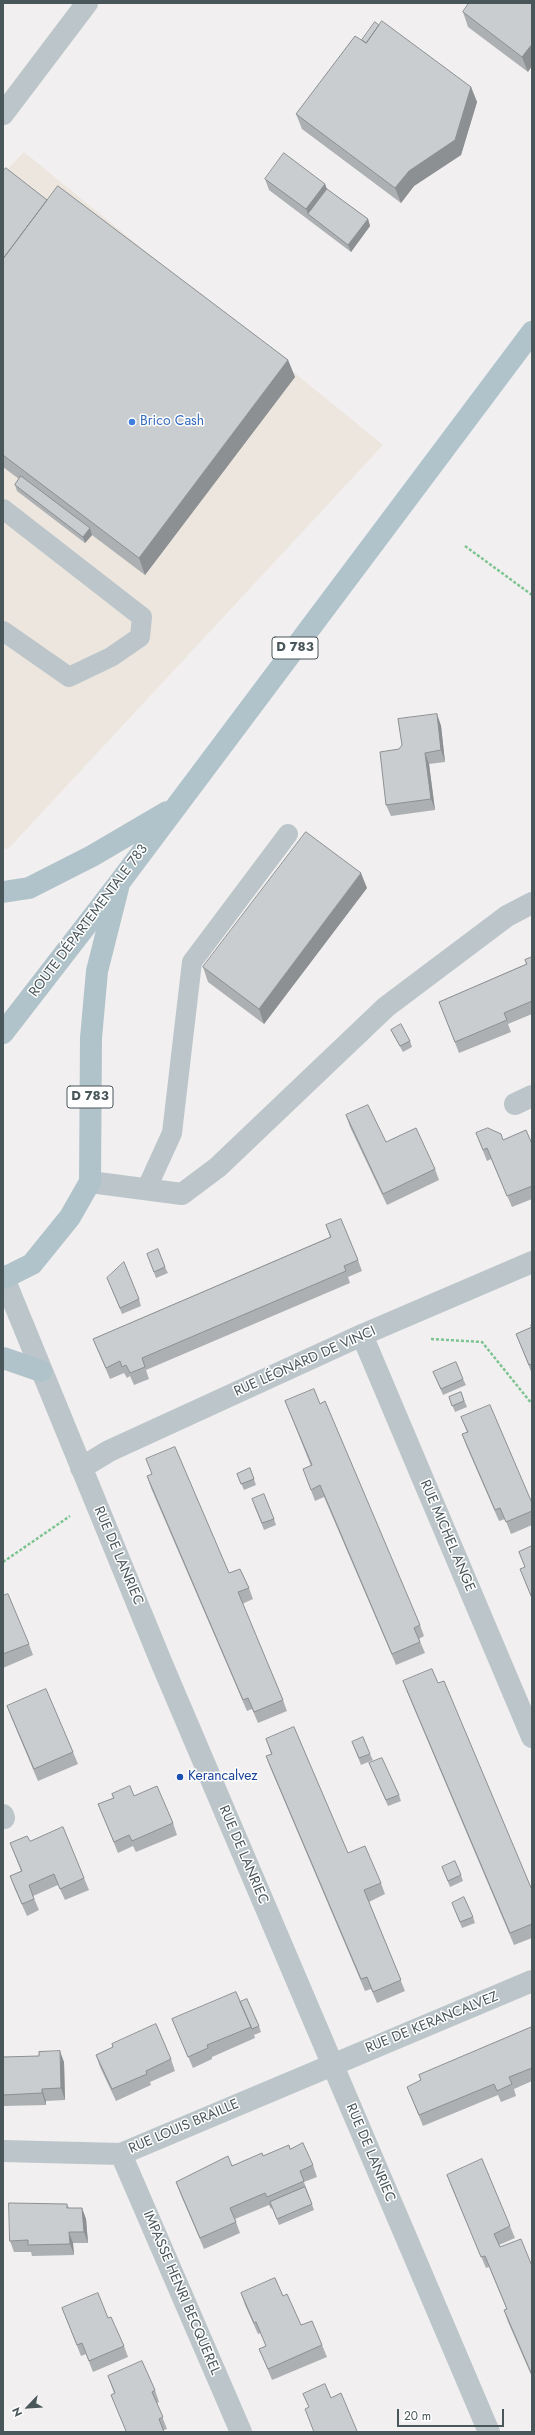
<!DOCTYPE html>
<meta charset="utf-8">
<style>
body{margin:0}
#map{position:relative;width:535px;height:2435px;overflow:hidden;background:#f1efef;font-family:Jost,sans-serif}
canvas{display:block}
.frame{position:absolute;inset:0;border:4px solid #49565a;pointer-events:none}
.north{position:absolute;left:8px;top:2387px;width:40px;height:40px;-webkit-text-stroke:3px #fff;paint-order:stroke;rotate:245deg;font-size:11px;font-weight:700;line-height:16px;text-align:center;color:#49565a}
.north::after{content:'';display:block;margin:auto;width:14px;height:18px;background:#49565a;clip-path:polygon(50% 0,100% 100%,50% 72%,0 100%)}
.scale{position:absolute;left:397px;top:2409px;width:107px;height:18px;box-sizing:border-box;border:2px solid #49565a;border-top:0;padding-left:5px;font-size:12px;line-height:14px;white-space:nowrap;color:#49565a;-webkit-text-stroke:3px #fff;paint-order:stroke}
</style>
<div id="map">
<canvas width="535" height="2435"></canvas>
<div class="frame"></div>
<div class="north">N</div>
<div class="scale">20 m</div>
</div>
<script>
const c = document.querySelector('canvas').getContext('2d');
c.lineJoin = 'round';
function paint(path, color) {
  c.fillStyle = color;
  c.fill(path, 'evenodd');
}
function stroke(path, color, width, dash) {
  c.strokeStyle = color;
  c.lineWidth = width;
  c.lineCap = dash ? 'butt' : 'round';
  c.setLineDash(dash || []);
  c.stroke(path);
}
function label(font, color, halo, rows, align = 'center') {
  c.font = font + ' Jost,sans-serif';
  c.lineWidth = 3;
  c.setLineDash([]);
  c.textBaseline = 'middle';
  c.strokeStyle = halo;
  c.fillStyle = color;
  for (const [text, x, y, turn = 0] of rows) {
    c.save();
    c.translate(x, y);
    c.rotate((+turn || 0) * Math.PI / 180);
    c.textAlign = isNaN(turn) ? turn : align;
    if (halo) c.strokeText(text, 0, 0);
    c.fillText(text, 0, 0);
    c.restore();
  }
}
paint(new Path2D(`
 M24 152 383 445 9 848 3 850V174Z`), '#ece6de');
stroke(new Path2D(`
 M465 546 532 595
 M431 1339 482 1342 532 1404
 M3 1562 70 1516`), '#7dc492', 2.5, [3, 2]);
stroke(new Path2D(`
 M3 509 142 617 140 637 111 657 69 677 3 631
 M146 1190 172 1133 192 962 288 834`), '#bcc6ca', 20);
stroke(new Path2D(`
 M3 114 87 3
 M515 1104 532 1096
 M90 1182 182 1194 218 1167 386 1007 507 916 532 903
 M3 1276 162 1664 489 2432
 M362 1335 532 1737
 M81 1468 109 1451 362 1335 532 1262
 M3 1815 4 1818
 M3 2151 121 2154 532 1981
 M121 2154 241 2432`), '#bcc6ca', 22);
stroke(new Path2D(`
 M3 892 29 888 92 856 167 812
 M3 1033 119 883 532 332
 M4 1278 32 1264 70 1217 90 1182 91 1038 97 971 118 888
 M3 1358 41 1371`), '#b1c3ca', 22);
paint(new Path2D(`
 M532 3 528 72 468 27 463 12Z
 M362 40 471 87 477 102 461 155 414 186 401 203 302 129 296 114Z
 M3 171 47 200 288 360 295 377 145 575 92 535 85 543 17 491 15 485 19 479 3 467Z
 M265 179 325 184 327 189 368 219 370 226 351 252 269 190Z
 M437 714 441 726 445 762 429 764 435 810 391 816 386 805 399 749Z
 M367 888 264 1024 208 982 203 967Z
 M532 957V1014L508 1024 511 1032 459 1053 439 1002 526 964 525 960Z
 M391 1030 410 1041 412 1047 403 1052 394 1036Z
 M346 1115 386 1142 435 1169 439 1180 387 1205 350 1127Z
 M476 1133 503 1140 532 1144V1199L512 1207 491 1159 487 1161Z
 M326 1225 358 1260 362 1271 348 1277 350 1283 146 1370 149 1379 134 1385 130 1376 127 1378 124 1373 110 1379 98 1351 93 1339 330 1237Z
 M147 1254 165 1267 168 1273 156 1278Z
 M107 1278 139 1299 141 1306 122 1314Z
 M532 1325V1374L516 1334 532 1327Z
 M433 1372 463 1379 466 1385 443 1395Z
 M461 1392 467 1407 455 1412 449 1397Z
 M285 1401 320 1404 420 1625 424 1636 419 1639 425 1653 396 1665 324 1497 315 1501 303 1469 311 1466Z
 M461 1417 532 1503V1525L511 1534 505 1519 499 1521 466 1445 462 1434 467 1432Z
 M146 1459 229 1573 249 1588 253 1599 242 1604 283 1700 287 1711 258 1723 252 1709 247 1711 151 1488 147 1476 152 1474Z
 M250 1468 256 1485 244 1490 237 1474Z
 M254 1505 274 1519 276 1525 264 1530Z
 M532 1546V1599L520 1569 525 1567 519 1552Z
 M3 1596 29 1644 33 1655 3 1668Z
 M403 1681 438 1683 532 1890V1938L514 1945 407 1692Z
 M7 1706 73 1752 78 1764 38 1781 11 1717Z
 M266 1739 348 1853 381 1883 385 1894 369 1902 405 1991 377 2003 371 1989 365 1991 270 1767 266 1756 271 1754Z
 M352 1742 370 1754 373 1760 361 1765Z
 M369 1763 399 1795 401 1801 388 1806Z
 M112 1794 134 1796 173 1823 177 1835 136 1852 133 1846 118 1853 98 1804 113 1798Z
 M30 1841 84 1878 89 1890 65 1900 58 1885 33 1896 39 1910 27 1916 14 1887 10 1876 21 1871 10 1843Z
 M442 1867 461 1875 463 1881 450 1887Z
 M452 1903 473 1917 475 1923 462 1928Z
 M240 2002 259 2026 261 2032 254 2035 253 2031 255 2038 212 2057V2059L193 2068 177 2031 172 2019Z
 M532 2027V2081L514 2089 516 2096 501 2102 498 2095 423 2126 407 2087 421 2081 419 2075Z
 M112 2044 171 2059 175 2071 150 2082 151 2085 116 2101 100 2067 96 2055 113 2048Z
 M3 2057 64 2062 65 2100 46 2101V2105L3 2106Z
 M290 2149 313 2165 317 2177 304 2182 308 2193 314 2210 279 2225 272 2208 271 2209 269 2205 235 2219 240 2233 204 2249 180 2193 176 2182 263 2156Z
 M447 2175 510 2226 515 2238 499 2245 500 2247 532 2266V2377L508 2322 504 2310H507L489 2267 486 2268 451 2186Z
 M67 2204 69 2208H82L86 2219 88 2243H73L74 2255 32 2256 31 2252H14L10 2241Z
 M241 2293 283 2296 301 2325 322 2345 327 2357 272 2380 259 2349 266 2346 261 2333 258 2334 245 2305Z
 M62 2308 108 2318 124 2346 128 2357 93 2372 86 2354 81 2356Z
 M108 2376 155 2390 159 2402 157 2403 167 2429 164 2430 126 2431 111 2395 114 2393Z`), '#adb0b3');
paint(new Path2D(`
 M532 44V66L528 72 522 57Z
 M471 87 477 102 461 155 414 186 401 203 395 188Z
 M325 184 329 195 308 214 306 209Z
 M368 219 370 226 351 252 348 245Z
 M288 360 295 377 145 575 139 558Z
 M90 528 92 535 85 543 83 537Z
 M437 714 441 726 445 762 441 750Z
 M425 753 429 764 435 810 431 799Z
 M361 873 367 888 264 1024 259 1009Z
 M60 2051 64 2062 65 2100 61 2088Z
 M42 2089 46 2101V2105L42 2093Z
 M82 2208 86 2219 88 2243 84 2232Z
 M69 2232 73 2243 74 2255 70 2244Z`), '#8d9092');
const building = new Path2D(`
 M469 3H532V44L522 57 463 12Z
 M382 21 471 87 455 140 409 171 395 188 296 114 355 36 366 43Z
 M375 22 379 25 366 43 362 40Z
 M284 153 325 184 306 209 265 179Z
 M6 168 47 200 3 259V171Z
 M58 186 288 360 139 558 3 455V259Z
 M327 189 368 219 348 245 308 214Z
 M21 476 90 528 83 537 15 485Z
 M437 714 441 750 425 753 431 799 386 805 380 752 399 749 402 745 398 719Z
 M306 832 361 873 259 1009 203 967Z
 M532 957V1001L504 1013 507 1020 455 1042 439 1002 527 964 525 960Z
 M401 1024 410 1041 400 1046 391 1030Z
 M368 1105 386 1142 416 1128 435 1169 383 1194 346 1115Z
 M488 1128 501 1134 503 1140 526 1130 532 1144V1186L507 1196 487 1148 483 1150 476 1133Z
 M341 1219 358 1260 344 1266 346 1271 142 1358 145 1367 130 1373 126 1365 122 1367 120 1361 106 1368 93 1339 331 1237 326 1225Z
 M158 1249 165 1267 154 1272 147 1254Z
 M124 1262 139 1299 120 1308 107 1278Z
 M531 1325H532V1364L529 1365 516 1334 532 1327Z
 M456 1362 463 1379 441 1389 433 1372Z
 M314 1389 320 1404 325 1401 420 1625 414 1628 420 1642 392 1654 320 1485 311 1490 303 1469 312 1465 285 1401Z
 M461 1392 464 1401 452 1406 449 1397Z
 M490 1405 532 1503V1511L506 1522 500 1508 495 1510 462 1434 468 1432 461 1417Z
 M175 1447 229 1573 240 1569 249 1588 238 1592 283 1700 254 1712 248 1698 243 1700 147 1476 152 1474 146 1459Z
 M250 1468 254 1479 241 1484 237 1474Z
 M264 1494 274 1519 262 1523 252 1499Z
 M532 1546V1598L520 1569 525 1567 519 1552Z
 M8 1594 29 1644 3 1654V1596Z
 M432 1669 438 1683 444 1681 532 1890V1924L510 1933 403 1681Z
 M46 1689 73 1752 34 1769 7 1706Z
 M294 1727 348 1853 365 1846 381 1883 364 1890 401 1980 373 1992 367 1977 361 1979 266 1756 272 1754 266 1739Z
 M363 1737 370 1754 359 1758 352 1742Z
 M382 1758 399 1795 386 1800 369 1763Z
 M130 1786 134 1796 157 1786 173 1823 132 1841 129 1835 114 1842 98 1804 114 1798 112 1794Z
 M63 1827 84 1878 60 1889 54 1874 29 1885 34 1899 22 1904 10 1876 22 1871 10 1843 27 1836 30 1841Z
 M455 1861 461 1875 448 1881 442 1867Z
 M464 1897 473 1917 460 1922 452 1903Z
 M236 1992 251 2027 207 2045 208 2048 188 2057 172 2019Z
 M247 1999 259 2026 252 2029 240 2002Z
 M156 2024 171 2059 146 2071 147 2074 112 2089 96 2055 113 2047 112 2044Z
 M532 2027V2068L509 2077 512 2084 497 2091 494 2084 419 2115 407 2087 421 2080 419 2075Z
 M60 2051 61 2088 42 2089V2093L3 2095V2057L39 2056V2052Z
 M303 2143 313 2165 300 2171 304 2181 267 2197 265 2193 230 2208 236 2222 200 2238 176 2182 228 2156 232 2166 262 2153 263 2156 289 2145 290 2149Z
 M482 2159 510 2226 494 2234 500 2247 521 2239 532 2266V2375L504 2310 507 2309 485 2256 481 2257 447 2175Z
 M305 2187 312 2204 277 2219 270 2202Z
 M9 2203 67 2204V2208H82L84 2232H69L70 2244 28 2245V2240L10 2241Z
 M275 2278 283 2296 287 2294 301 2325 312 2321 322 2345 268 2369 259 2349 266 2346 256 2322 254 2323 241 2293Z
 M98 2293 108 2318 111 2317 124 2346 89 2361 82 2343 77 2345 62 2308Z
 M142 2361 155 2390 152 2392 163 2417 159 2419 164 2432H124L126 2431 111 2395 115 2393 108 2376Z
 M325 2384 331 2398 341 2393 357 2431 355 2432H314L305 2409 309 2407 303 2394Z`);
paint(building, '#c9cdd0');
stroke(building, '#8d9092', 1);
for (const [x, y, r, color] of [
 [132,422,4,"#3f7fe0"],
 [180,1777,4,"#1a4fb4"]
]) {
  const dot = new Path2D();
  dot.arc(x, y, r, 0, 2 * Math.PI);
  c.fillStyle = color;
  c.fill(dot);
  stroke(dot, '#fff', 1.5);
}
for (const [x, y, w] of [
 [295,648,46],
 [90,1097,46]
]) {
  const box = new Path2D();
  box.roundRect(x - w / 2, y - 11, w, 22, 3);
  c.fillStyle = '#fff';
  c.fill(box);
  stroke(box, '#49565a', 1);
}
label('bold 13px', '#49565a', null, [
 ["D 783",295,648],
 ["D 783",90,1097]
]);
label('14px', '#366cbe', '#fff', [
 ["Brico Cash",140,422]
], 'left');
label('14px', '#49565a', '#fff', [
 ["ROUTE DÉPARTEMENTALE 783",89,921,-53],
 ["RUE LÉONARD DE VINCI",305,1362,-24],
 ["RUE MICHEL ANGE",447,1536,67],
 ["RUE DE LANRIEC",118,1556,67],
 ["RUE DE LANRIEC",243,1855,67],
 ["RUE DE KERANCALVEZ",432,2023,-22],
 ["RUE LOUIS BRAILLE",184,2127,-23],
 ["RUE DE LANRIEC",370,2153,67],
 ["IMPASSE HENRI BECQUEREL",181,2293,67]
]);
label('14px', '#164399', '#fff', [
 ["Kerancalvez",188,1777]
], 'left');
</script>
